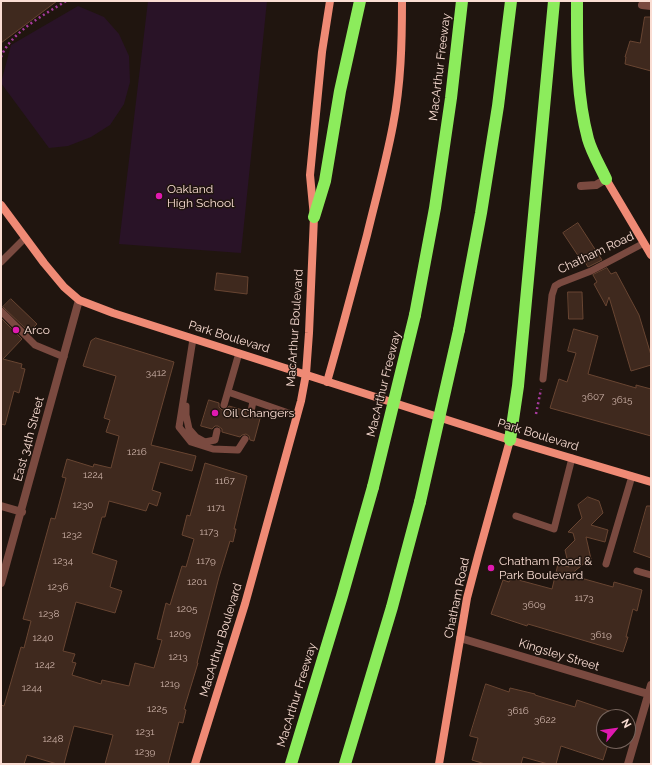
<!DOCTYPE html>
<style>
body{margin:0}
#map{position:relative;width:652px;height:765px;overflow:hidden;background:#20150f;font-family:Raleway,sans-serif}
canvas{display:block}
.frame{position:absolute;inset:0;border:2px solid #faddd3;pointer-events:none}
.north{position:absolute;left:596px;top:709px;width:40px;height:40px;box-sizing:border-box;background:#20150f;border:1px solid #77655d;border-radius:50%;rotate:61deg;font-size:11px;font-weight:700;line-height:16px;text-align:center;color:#faddd3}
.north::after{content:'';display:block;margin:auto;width:14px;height:18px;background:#e019b0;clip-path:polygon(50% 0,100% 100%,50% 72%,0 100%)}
</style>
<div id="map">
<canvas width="652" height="765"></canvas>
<div class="frame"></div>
<div class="north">N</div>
</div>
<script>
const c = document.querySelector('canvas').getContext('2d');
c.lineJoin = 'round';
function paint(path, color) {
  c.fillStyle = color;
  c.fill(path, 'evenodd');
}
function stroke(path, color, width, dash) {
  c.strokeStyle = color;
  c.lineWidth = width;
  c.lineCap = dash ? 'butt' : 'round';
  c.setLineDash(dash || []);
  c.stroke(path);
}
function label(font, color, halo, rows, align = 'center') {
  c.font = font + ' Raleway,sans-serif';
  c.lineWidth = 3;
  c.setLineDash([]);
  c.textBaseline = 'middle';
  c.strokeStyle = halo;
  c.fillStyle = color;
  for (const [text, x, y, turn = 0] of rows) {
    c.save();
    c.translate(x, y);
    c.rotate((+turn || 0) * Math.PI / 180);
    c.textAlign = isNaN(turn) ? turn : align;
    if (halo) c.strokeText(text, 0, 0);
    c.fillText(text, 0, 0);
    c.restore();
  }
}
paint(new Path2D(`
 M148 1H267L241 253 119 244Z
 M78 6 104 17 119 34 129 56 130 82 124 104 110 125 91 137 68 146 49 148 1 83 11 45Z`), '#291327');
const building = new Path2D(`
 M1 1H57L1 43Z
 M645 17H651V71L625 64 626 57H625L630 41 640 43Z
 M578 223 602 260 588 267 583 259 581 260 563 233Z
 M607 268 611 274 616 272 639 315 651 355V365L631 371 609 297 606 306 594 284 597 282 593 275Z
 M217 273 248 277 247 294 215 290Z
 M568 292H582L583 319H569Z
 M11 299 37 324 29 332 3 307Z
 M1 318 22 339 3 359 22 364 21 368 25 369 19 393 14 391 5 425 1 424Z
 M574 329 598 336 588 374 636 388V385L651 389V436L550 408 559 379 567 382 568 379 576 353 568 351Z
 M96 338 174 362 151 445 196 456 192 471 160 462 152 490 161 493 157 506 149 503 146 511 109 501 105 517H102L92 553 117 561 110 587 122 591 115 613 76 602 63 651 75 654 72 662 76 663 72 675 101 684 102 680 129 686 135 663 154 668 162 640 157 639 166 603 170 605 182 566 186 567 194 539 182 535 187 515 190 516 205 463 247 476 234 529H236L233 542 230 541 219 577 197 663H198L184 709 186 710 183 723 179 722 168 764H105L113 735 74 726 64 764H57L27 755 24 764H1V705L4 706 21 647 24 648 31 621 23 619 51 518 55 519 66 478 62 477 67 459 93 467 94 464 111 468 119 436 106 432 110 420 104 418 116 376 83 366 91 341Z
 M209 400 219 403V407L222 410H226L229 406 246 411V414L250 417H253L256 414 261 415 254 441 250 440 249 436 246 434 242 435 240 437 222 432V429L218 426H215L212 429 201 426Z
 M588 497 599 501 603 513 591 525 608 530 605 542 586 537 591 559 587 561 570 575 613 587 614 582 642 590 637 611 633 609 626 637H628L623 652 528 624 527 626 491 614 503 580 509 582 511 578 552 589 558 564 569 567 565 550 575 540 573 533 568 532 582 518 578 505Z
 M647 506H651V558L634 552Z
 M486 684 509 692 510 688 535 694V695L575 707 577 700 618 714 617 717H604V741H609L603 760 561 746 556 764H548L523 757 521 764H485L472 760 478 738 470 736Z`);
paint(building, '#3f291e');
stroke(building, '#684532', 1);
stroke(new Path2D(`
 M1 57C11 32 44 15 66 1
 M536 414 541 389`), '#a63b9d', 2.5, [2, 3]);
stroke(new Path2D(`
 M1 262 25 238
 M1 311 35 345 64 357
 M193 339 179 427 191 442 213 449 238 450 245 439
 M543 379 552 295 555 286 560 283 591 271 644 243
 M228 392 297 416
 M224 405 239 353
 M186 406V415L189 429 196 437 205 442 215 440 217 431
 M251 412 253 401
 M516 516 554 529 572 458
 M606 564 632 476
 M637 571 651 575`), '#7a4a40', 7);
stroke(new Path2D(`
 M642 5 651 6
 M581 186 596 185 606 179
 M1 506 22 512
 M1 583 79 300
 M460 638 651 695
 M628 764 651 685`), '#7a4a40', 8);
stroke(new Path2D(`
 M606 179 651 255
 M1 205 44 263 64 287 79 300 113 313 510 440 651 482
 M327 382C341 333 354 284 367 235 376 198 386 162 393 125 401 84 402 43 402 1
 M195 764 245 604 301 401 306 374 309 333 314 217 310 175 322 52 330 1
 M439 764 467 598 478 556 510 440`), '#ef8a75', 8);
stroke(new Path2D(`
 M577 1C577 48 576 94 588 139 592 153 600 166 606 179
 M314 217 325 181 340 91 360 1
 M415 315 435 208 451 98 462 1
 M459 330 481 213 498 106 511 1
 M510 440 518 386 554 1
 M291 764 342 596 373 487
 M345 764 392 607 420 502`), '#8cec5c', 12);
stroke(new Path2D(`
 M373 487 415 315
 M420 502 459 330`), '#8cec5c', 12);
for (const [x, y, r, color] of [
 [159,196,4,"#e019b0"],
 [16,330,4,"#e019b0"],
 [215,413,4,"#e019b0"],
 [491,568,4,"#e019b0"]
]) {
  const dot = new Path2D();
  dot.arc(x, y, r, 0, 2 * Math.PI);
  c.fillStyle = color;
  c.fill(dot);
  stroke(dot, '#20150f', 1.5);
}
label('10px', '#cbb0a6', null, [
 ["3412",156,373],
 ["3607",593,397],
 ["3615",622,400],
 ["1216",137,452],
 ["1224",93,475],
 ["1167",225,481],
 ["1230",83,505],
 ["1171",216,508],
 ["1173",209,532],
 ["1232",72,535],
 ["1234",63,561],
 ["1179",206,561],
 ["1201",197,582],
 ["1236",58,587],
 ["1173",584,598],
 ["3609",534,605],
 ["1205",187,609],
 ["1238",49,614],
 ["1209",180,634],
 ["3619",601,635],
 ["1240",43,638],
 ["1213",178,657],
 ["1242",45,665],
 ["1219",170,684],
 ["1244",32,688],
 ["1225",157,709],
 ["3616",518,711],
 ["3622",545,720],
 ["1231",145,732],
 ["1248",53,739],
 ["1239",145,752]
]);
label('12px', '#faddd3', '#20150f', [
 ["MacArthur Freeway",440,67,-83],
 ["Chatham Road",596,253,-25],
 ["MacArthur Boulevard",295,328,-86],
 ["Park Boulevard",229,337,17],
 ["MacArthur Freeway",384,384,-76],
 ["Park Boulevard",538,435,17],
 ["East 34th Street",29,439,-75],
 ["Chatham Road",457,598,-78],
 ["MacArthur Boulevard",221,640,-73],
 ["Kingsley Street",559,655,17],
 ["MacArthur Freeway",297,695,-73]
]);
label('12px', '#faddd3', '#20150f', [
 ["Oakland",167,189],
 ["High School",167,203],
 ["Arco",24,330],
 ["Oil Changers",223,413],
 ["Chatham Road &",499,561],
 ["Park Boulevard",499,575]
], 'left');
</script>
